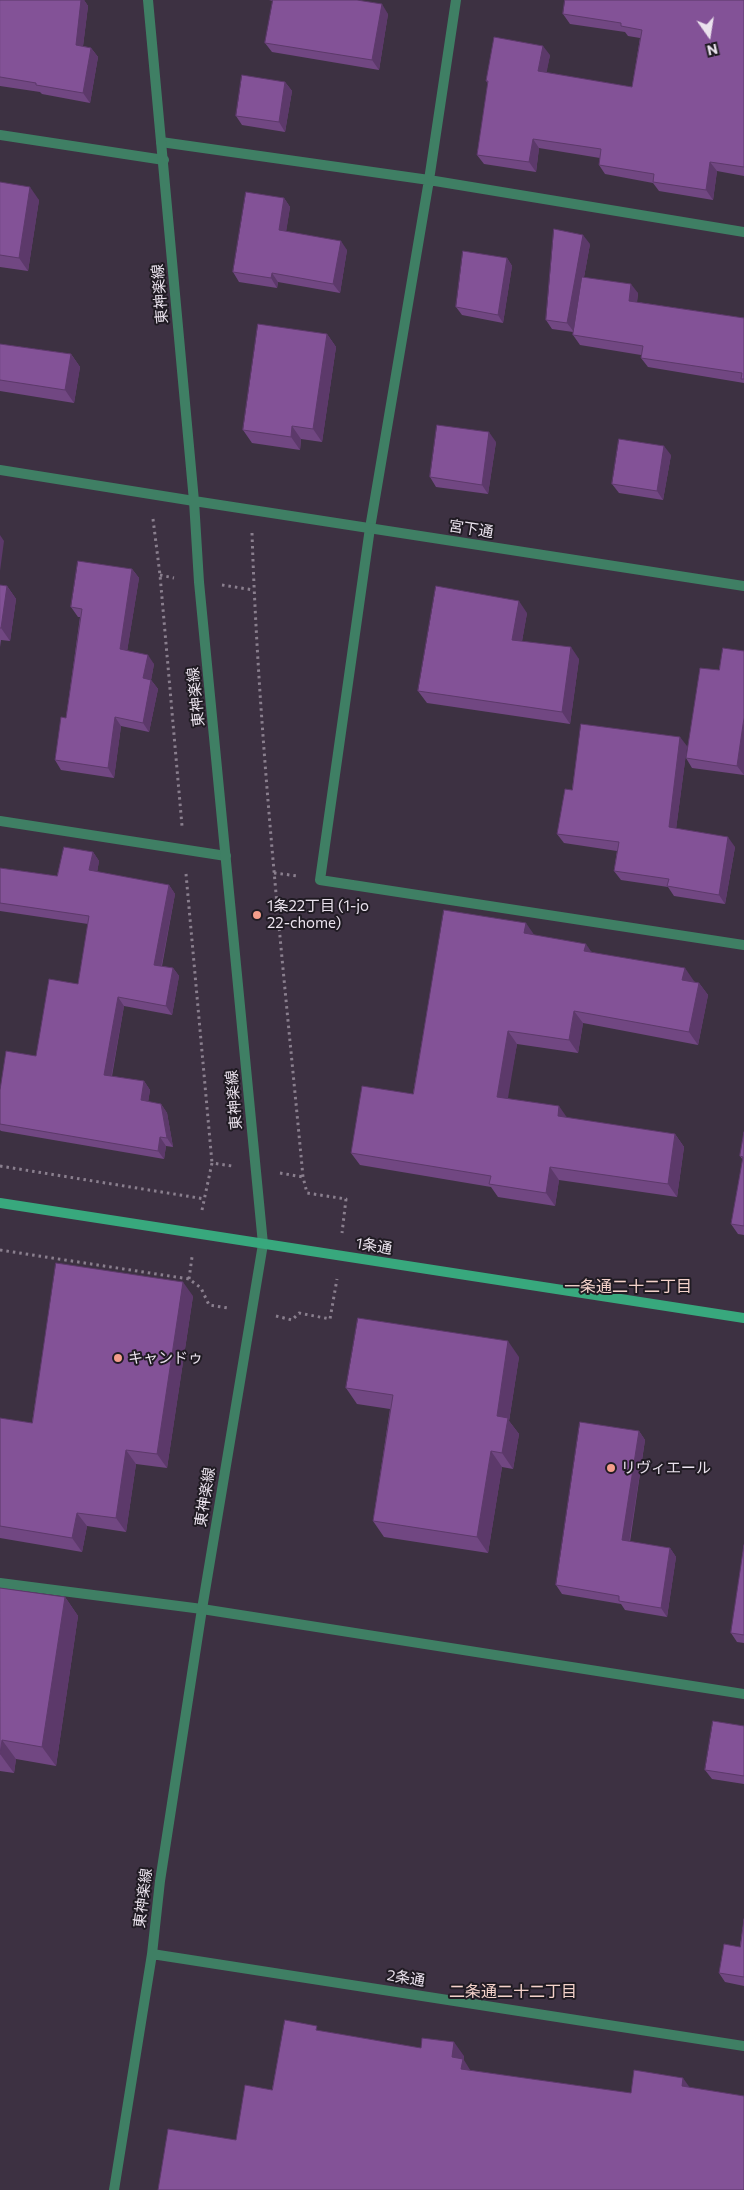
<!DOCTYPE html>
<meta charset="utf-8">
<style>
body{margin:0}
#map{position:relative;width:744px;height:2190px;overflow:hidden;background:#3d3142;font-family:Commissioner,sans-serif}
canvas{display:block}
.north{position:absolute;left:684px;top:10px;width:50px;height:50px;-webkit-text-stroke:4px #201b23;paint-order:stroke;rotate:167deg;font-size:14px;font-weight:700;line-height:20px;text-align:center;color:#eae2ed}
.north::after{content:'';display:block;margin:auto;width:18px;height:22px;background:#eae2ed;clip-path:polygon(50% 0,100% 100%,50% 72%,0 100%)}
</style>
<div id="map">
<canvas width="744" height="2190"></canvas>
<div class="north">N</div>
</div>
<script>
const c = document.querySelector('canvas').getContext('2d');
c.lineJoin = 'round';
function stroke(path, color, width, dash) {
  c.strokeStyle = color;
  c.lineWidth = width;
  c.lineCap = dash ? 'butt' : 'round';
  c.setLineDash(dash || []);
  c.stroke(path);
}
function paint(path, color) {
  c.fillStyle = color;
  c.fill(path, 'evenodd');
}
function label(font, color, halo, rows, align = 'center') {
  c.font = font + ' Commissioner,"Noto Sans JP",sans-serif';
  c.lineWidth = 4;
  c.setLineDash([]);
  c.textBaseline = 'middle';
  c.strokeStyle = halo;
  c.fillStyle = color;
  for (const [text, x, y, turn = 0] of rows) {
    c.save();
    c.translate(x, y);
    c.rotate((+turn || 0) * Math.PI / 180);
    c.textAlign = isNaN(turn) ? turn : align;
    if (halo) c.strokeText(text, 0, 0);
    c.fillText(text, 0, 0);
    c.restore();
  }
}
stroke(new Path2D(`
 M153 519 160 575 182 826
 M252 533C259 748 283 963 303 1177L307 1193 346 1199 342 1233
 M160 575 174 578
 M222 585 254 590
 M274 873 298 876
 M186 874 212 1163
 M0 1166 205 1199
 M280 1173 303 1177
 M202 1210 212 1163 232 1166
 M0 1250 189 1279 201 1288 209 1305 228 1308
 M189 1279 192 1257
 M276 1316 292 1320 299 1313 330 1319 337 1279`), '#8a7f8e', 3, [2.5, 4]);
stroke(new Path2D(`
 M456 0 429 180 370 528 320 880 744 945
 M0 135 164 160
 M161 142 429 180 744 232
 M0 470 194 501
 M0 821 226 856
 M0 1583 202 1609 744 1694`), '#3f7f64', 10);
stroke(new Path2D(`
 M194 501 744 586
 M152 1954 744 2046
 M114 2190 152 1954 160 1881 202 1609 263 1244 199 582 194 501 148 0`), '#3f7f64', 10);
stroke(new Path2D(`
 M0 1203 744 1318`), '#38a87d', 10);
paint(new Path2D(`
 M0 0H84L88 6 83 46 91 48 98 57 90 103 42 94 40 92 0 86Z
 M269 0H357L388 14 379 70 272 52 265 43 273 1Z
 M744 0V176L717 171 713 200 659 191 653 183 605 174 599 165 600 158 539 148 536 172 484 164 477 155 488 83 486 81 550 55 546 73 632 87 640 38 628 36 625 32 570 24 563 14Z
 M285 82 292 91 285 132 242 125 236 116Z
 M0 182 39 200 28 271 0 267Z
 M284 198 290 207 286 231 347 250 340 293 278 282 277 288 239 282 233 272Z
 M590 244 584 277 638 293 637 302 744 318V383L648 367 641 358V355L580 345 573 335V332L552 329 546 320Z
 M507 258 512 266 503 323 462 315 456 307Z
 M327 334 336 347 322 442 301 439 300 450 252 443 243 430Z
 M0 344 71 354 80 367 74 403 0 391Z
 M496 442 488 494 436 487 430 477Z
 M671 455 663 500 619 493 612 484Z
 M132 569 139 578 127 651 154 664 151 680 158 689 149 732 121 726 114 778 61 770 55 760 66 718 80 617H78L71 607Z
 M0 585 7 586 16 599 10 641 1 640 0 647Z
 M527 613 522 641 579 659 570 724 427 703 418 691Z
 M744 651V775L692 768 686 758 719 670Z
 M687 746 676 829 735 847 725 904 674 896 668 887 621 880 614 871 617 851 564 843 557 834 572 790Z
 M93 852 99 861 97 872 169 885 175 894 162 966 173 968 179 976 172 1015 124 1006 112 1076 144 1081 150 1090 148 1102 161 1104 167 1113 173 1147 166 1146 164 1159 1 1131 0 1130V1090L36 1056 78 984 88 924 0 911V868L57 876Z
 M534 935 592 952 699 983 708 995 698 1045 583 1023 578 1053 517 1044 507 1098 567 1118 675 1134 684 1147 677 1197 559 1180 555 1206 498 1197 491 1187 360 1165 351 1153 413 1094Z
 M744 1132V1235L738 1234 731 1224 743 1160 740 1156Z
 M193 1296 167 1468 136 1464 126 1532 87 1526 82 1552 0 1538V1418L32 1423Z
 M519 1357 509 1421 519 1434 513 1469 502 1467 488 1553 384 1537 373 1521 390 1409 357 1404 346 1388Z
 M639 1431 645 1440 630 1542 670 1548 676 1557 667 1617 625 1610 621 1604 562 1594 556 1585Z
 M744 1545V1643L737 1642 731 1633Z
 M0 1588 65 1597 78 1616 56 1766 16 1759 14 1773 0 1771Z
 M744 1726V1784L712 1779 705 1770Z
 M744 1919V1986L725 1982 719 1973 740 1947Z`), '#714782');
paint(new Path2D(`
 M78 0H84L88 6 82 54 76 45Z
 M382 4 388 14 379 70 372 60Z
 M543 46 550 55 545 81 538 71Z
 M91 48 98 57 90 103 83 93Z
 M285 82 292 91 285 132 279 122Z
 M533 139 539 148 536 172 529 162Z
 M710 162 717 171 713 200 706 190Z
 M30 187 39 200 28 271 19 258Z
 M284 198 290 207 285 239 279 230Z
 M583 235 590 244 574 332 567 323Z
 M341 241 347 250 340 293 333 284Z
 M507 258 512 266 503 323 498 315Z
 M272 273 278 282 277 288 271 278Z
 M631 284 638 293 636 310 629 301Z
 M327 334 336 347 322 442 313 429Z
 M71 354 80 367 74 403 65 390Z
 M292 426 301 439 300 450 291 437Z
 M489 432 496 442 488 494 482 485Z
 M664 446 671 455 663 500 657 491Z
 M0 535 4 541 0 571Z
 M132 569 139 578 126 658 120 649Z
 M7 586 16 599 10 641 1 628Z
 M519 601 527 613 520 652 512 640Z
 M571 647 579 659 570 724 562 712Z
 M148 655 154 664 151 680 158 689 149 732 143 723V678Z
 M115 717 121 726 114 778 108 768Z
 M744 718V775L737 766Z
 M680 737 687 746 675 837 669 827Z
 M728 837 735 847 725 904 719 895Z
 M93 852 99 861 96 879 89 870Z
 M169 885 175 894 160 973 154 965Z
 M526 923 535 936 524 933Z
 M586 944 595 957 584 951Z
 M173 968 179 976 172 1015 166 1006Z
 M685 968 694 981 691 992 682 980Z
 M699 983 708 995 698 1045 689 1032Z
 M118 997 124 1006 110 1084 104 1075Z
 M574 1011 583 1023 578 1053 569 1040Z
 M508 1031 517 1044 506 1110 497 1097Z
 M144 1081 150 1090 147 1109 141 1100Z
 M161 1104 167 1113 173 1147 167 1138Z
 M559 1106 568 1119 558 1116Z
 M675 1134 684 1147 677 1197 668 1184Z
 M160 1137 166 1146 164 1159 158 1151Z
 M550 1167 559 1180 555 1206 546 1193Z
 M183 1282 193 1296 167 1468 157 1454Z
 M508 1341 519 1357 509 1421 519 1434 513 1469 502 1453 497 1416Z
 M639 1431 645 1440 628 1550 622 1540Z
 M126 1450 136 1464 126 1532 116 1518Z
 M491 1451 502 1467 488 1553 477 1537Z
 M77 1513 87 1526 82 1552 72 1538Z
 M670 1548 676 1557 667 1617 661 1608Z
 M65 1597 78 1616 56 1766 42 1747Z
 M2 1740 16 1759 14 1773 0 1754Z
 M454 2042 464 2056V2060L472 2073 471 2083 452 2057Z
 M683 2078 693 2092 682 2086Z`), '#5c396a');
const building = new Path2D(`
 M0 0H81L76 45 91 48 83 93 36 85V83L0 77Z
 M273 0H357L382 4 372 60 265 43Z
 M565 0H744V167L710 162 706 190 653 182 654 174 599 165 601 149 533 139 529 162 477 155 488 81H486L494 37 543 46 538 71 632 87 642 30 621 26V23L563 14Z
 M242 75 285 82 279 122 236 116Z
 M0 182 30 187 19 258 0 255Z
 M246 192 284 198 279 230 341 241 333 284 272 273 271 278 233 272Z
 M554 229 583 235 567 323 546 320Z
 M463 251 507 258 498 315 456 307Z
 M582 277 631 284 629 301 744 318V379H741L742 373 641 358 643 346 573 335Z
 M258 324 327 334 313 429 292 426 291 437 243 430Z
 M0 344 71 354 65 390 0 380Z
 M437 425 489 432 482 485 430 477Z
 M619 439 664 446 657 491 612 484Z
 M78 561 132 569 120 649 148 655 143 678 151 680 143 723 115 717 108 768 55 760 61 717 66 718 82 609 71 607Z
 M0 585 7 586 1 628H0Z
 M436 586 519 601 512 640 571 647 562 712 418 691Z
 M723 648 744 651V718L737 766 686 758 700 668 719 670Z
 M581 724 680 737 669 827 728 837 719 895 667 886 669 879 614 871 619 842 557 834 565 789 572 790Z
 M64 847 93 852 89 870 169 885 154 965 173 968 166 1006 118 997 104 1075 144 1081 141 1100 161 1104 167 1138 160 1137 158 1151 0 1124V1090L6 1051 36 1056 49 979 78 984 89 916 0 903V868L57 876Z
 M444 910 526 923 524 933 586 944 584 951 685 968 682 980 699 983 689 1032 574 1011 569 1040 508 1031 497 1097 559 1106 558 1116 675 1134 668 1184 550 1167 546 1193 489 1184 491 1176 351 1153 362 1086 413 1094Z
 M744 1132V1226L731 1224 743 1157 740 1156Z
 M56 1263 183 1282 157 1454 126 1450 116 1518 77 1513 72 1538 0 1526V1418L32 1423Z
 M358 1318 508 1341 497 1416 508 1418 502 1453 491 1451 477 1537 373 1521 393 1395 346 1388Z
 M580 1422 639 1431 622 1540 670 1548 661 1608 619 1601V1596L556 1585Z
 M744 1545V1635L731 1633Z
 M0 1588 65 1597 42 1747 2 1740 0 1754Z
 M713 1721 744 1726V1776L705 1770Z
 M744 1919V1977L719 1973 724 1944 740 1947Z
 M285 2020 317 2026 316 2030 421 2048 422 2038 454 2042 452 2057 463 2059 461 2069 631 2093 634 2070 683 2078 682 2086 744 2096V2190H158L168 2129 236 2140 245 2085 272 2090Z`);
paint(building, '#835297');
stroke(building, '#5c396a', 1);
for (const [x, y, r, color] of [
 [257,915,5,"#f49d8b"],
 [118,1358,5,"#f49d8b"],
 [611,1468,5,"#f49d8b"]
]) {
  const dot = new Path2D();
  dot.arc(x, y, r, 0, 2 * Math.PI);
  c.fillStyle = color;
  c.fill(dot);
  stroke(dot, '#201b23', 2);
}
label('15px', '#eae2ed', '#201b23', [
 ["東神楽線",160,294,-95],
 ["宮下通",471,529,9],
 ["東神楽線",196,697,-96],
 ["東神楽線",234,1100,-95],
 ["1条通",374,1246,9],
 ["東神楽線",205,1497,-81],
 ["東神楽線",143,1898,-83],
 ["2条通",406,1978,9]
]);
label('15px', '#eae2ed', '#201b23', [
 ["1条22丁目 (1-jo",267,906],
 ["22-chome)",267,923],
 ["キャンドゥ",128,1358],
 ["リヴィエール",621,1468]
], 'left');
label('16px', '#f4d2ca', '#201b23', [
 ["一条通二十二丁目",628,1287],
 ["二条通二十二丁目",513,1992]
]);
</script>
